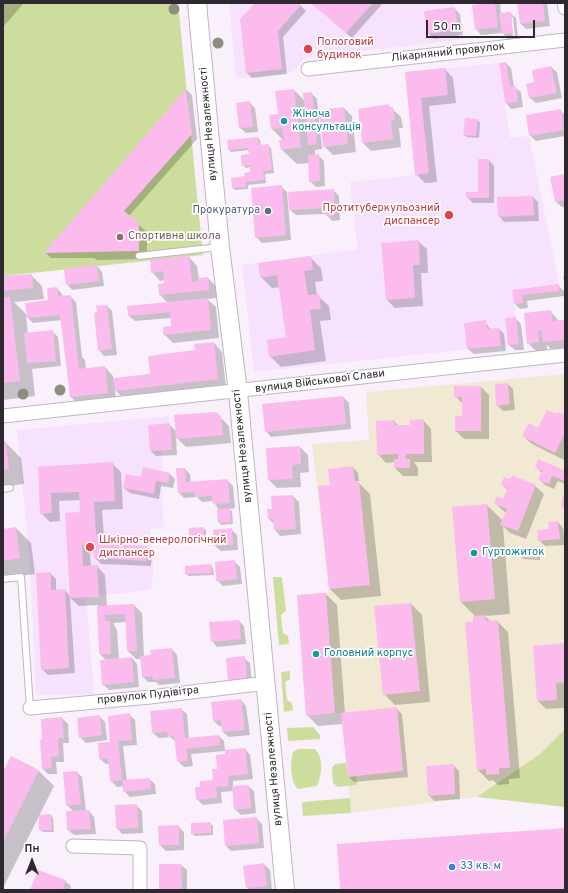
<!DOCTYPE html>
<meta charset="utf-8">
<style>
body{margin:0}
#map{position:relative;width:568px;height:893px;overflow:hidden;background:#faf0fc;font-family:Overpass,sans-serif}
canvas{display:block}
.frame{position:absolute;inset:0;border:4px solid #2e2830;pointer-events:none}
.north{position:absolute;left:12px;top:841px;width:40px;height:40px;-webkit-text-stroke:3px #fff;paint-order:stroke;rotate:0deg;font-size:11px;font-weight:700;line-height:16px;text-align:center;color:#2e2830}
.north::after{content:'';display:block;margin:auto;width:14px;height:18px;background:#2e2830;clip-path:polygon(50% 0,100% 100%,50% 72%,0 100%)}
.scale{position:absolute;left:426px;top:20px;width:109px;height:18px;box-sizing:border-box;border:2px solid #2e2830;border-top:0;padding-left:5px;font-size:12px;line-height:14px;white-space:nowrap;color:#2e2830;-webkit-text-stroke:3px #fff;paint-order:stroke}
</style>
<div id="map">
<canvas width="568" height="893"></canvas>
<div class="frame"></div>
<div class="north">Пн</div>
<div class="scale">50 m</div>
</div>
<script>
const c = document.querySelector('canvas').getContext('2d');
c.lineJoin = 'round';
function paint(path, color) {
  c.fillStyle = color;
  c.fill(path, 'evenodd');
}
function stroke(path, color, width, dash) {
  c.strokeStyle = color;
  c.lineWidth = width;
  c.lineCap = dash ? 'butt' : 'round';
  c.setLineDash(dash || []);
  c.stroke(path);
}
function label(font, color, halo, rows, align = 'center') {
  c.font = font + ' Overpass,sans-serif';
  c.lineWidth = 3.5;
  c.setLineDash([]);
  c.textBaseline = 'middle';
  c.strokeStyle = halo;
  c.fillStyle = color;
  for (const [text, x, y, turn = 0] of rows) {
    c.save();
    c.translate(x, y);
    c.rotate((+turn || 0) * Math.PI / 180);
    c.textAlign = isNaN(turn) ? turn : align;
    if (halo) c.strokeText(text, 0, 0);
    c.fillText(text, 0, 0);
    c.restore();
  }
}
paint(new Path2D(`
 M229 3H454L459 40 305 58 293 72 236 79Z
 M499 63 510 138 529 136 559 284 512 290 519 344 254 372 242 265 357 249 350 182 415 175 405 72Z
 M169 416 172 450 161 451 163 471 170 473 168 483 161 482 164 527 150 529 154 569 151 590 86 597 94 694 36 695 30 565 17 430Z`), '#f7e2fe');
paint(new Path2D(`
 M565 374V729L540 754 477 797 351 813 341 713 306 716 297 595 326 593 329 589 312 444 369 440 366 392Z`), '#f2e9d4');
paint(new Path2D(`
 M3 3H178L203 255 3 276Z
 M273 577H282L286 611 281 615 283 633 288 636 289 644 279 645Z
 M290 671V679L285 682 287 700 292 703 293 710 284 712 281 672Z
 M313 727 320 735V739L288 741 287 728Z
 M565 729V807L477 797 540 754Z
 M298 749H315C324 758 322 775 317 786L298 789C290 781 290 763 293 752Z
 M346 763 348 777 356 776 357 785 338 787 333 783 332 768 335 764Z
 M350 798 351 813 303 816 302 803 303 802Z`), '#cddd9d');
paint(new Path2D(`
 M3 3H24L3 27Z
 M257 3H298L306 11 283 37 287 74 252 78 247 73Z
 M312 3H383L352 38Z
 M485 3H500L501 14 510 13 516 18 518 38 508 40 503 33 481 35 476 29ZM511 17H513L515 38H513Z
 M518 3H547L550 26 526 29 521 24Z
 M454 8 460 14 463 35 434 39 428 33Z
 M506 63 511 68 514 87 521 92 523 107 511 109 506 103 500 64Z
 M551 67 557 72 562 98 536 103 530 98 527 85 535 83Z
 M445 69 453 78 456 103 429 106 437 182 425 183 416 174 406 73Z
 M187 90 192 95 197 139 129 216 147 232V259L97 260 94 258H51L46 253Z
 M294 90 304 100 311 93 317 99 322 149 315 150V155H318L324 161 325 186 316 187 310 181 309 163 297 164 281 149 284 141 272 129Z
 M249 102 255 108 258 132 246 133 240 128Z
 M389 106 401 117 403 128H399L401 147 371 151 363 143Z
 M344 108 352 116 356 152 333 155 324 146Z
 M560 110 565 115V136L536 141 530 135Z
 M478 120 480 123 479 138 467 137 464 135Z
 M258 138 260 140 261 146 268 145 271 148 274 173 265 174 266 183 248 185V189L235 190 233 188 251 173V167L246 168 243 165 250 155V150L231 152 229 150Z
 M489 160 494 166V203H473L467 197 479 193Z
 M565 175V207H562L556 202Z
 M281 186 287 192 291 240 262 243 256 237Z
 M333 190 339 196 340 220 332 221 326 214 296 215 290 210Z
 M533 197 538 202 539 221 504 222 499 216Z
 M418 241 427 249 428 273H421L423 306 395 308 387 300Z
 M189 257 197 266 199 279 208 278 216 286 217 298 207 299 216 307 219 338 173 343 164 334 172 327 171 318 135 321 129 316V306L168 303 160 295 165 284V280L160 281 152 272Z
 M310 257 321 268 323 281 315 282 317 295 329 306 331 320 320 321 326 361 281 367 270 356 287 338 280 287 272 288 261 277Z
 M97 266 102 272 104 286 72 290 67 284Z
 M31 275 42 286 44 299 14 302 27 315 50 301 57 288 62 294 63 297 70 296 76 302 82 357 85 360 86 369 105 367 113 376V379L151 374 214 343 222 352 226 387 160 395 158 392 121 396 115 390 116 401 79 405 71 397 62 320 33 323 26 316 28 334 52 331 58 337 61 366 32 369 35 396 3 400V277Z
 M563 276H565V287Z
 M558 285 564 291V296L527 301 528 308 520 309 515 304 513 290Z
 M107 306 112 311 117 355 104 356 99 350Z
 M550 311 559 321H565V349L552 350 547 345V351L537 352 528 343Z
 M515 318 521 324 524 350H515L509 345Z
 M485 322 491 330 499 329 504 334 506 351 474 354 468 349Z
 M508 384 513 389 515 410 503 411 497 405Z
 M481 387 489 395V439H464L456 431 463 417V404L455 396Z
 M343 397 349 403 351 429 271 437 266 431Z
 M216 413 229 426 231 443 186 447 176 437 177 455 156 456 151 451 169 424 177 432Z
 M557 416H565L564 460 532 444 523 436 539 429Z
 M423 420 431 429 432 462H414L418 468V476H403L395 468V462L386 463 378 454 394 421 399 426H411Z
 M3 442H5L21 458 24 484 3 487Z
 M300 447 308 455 309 472 300 473 301 487 277 488 269 480Z
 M112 463 121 472 123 509 102 510 104 535 107 534 115 543V546L146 547 152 552 151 566 101 564 95 558 96 552 90 553 91 567 97 566 105 575 107 606 134 605 142 613 144 657 172 649 177 655 180 683 159 685 156 682H148L143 677 141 659H136L128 651 126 622 113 623 117 630 119 660 132 658 137 664 139 687 109 690 103 684 107 661 100 654 98 605 79 606 70 598 75 673 48 675 42 669 50 573 56 579V591L65 590 70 596 81 513V500L59 501 60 521 50 522 41 513 39 467Z
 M353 467 358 473 359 481 334 484V486L359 483 370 494 381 596 341 600 330 589 331 486Z
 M536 467 564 471 565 469V484L558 481 554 489 545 485 539 479 542 473Z
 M185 469 190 474 191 483 227 480 233 486 235 508 229 509 232 511 233 524 221 525 219 522V510L213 501 202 502 197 497 184 498 179 493Z
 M169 473 175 479 173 488 161 486 159 499 130 493 124 488 142 478Z
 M502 485 535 486 544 494 526 539 510 533 503 526 510 614 485 616 490 621H497L508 632 520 778 509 779V784L498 785 493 780 489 781 478 770 474 623 476 617 461 602 487 505 503 521 506 513 495 503 504 500 508 490Z
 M293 496 299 502 301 534 280 536 275 530 274 524 269 519 273 510Z
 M558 522 563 528 565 545 545 546 539 540Z
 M16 528 31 543 35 574 3 578V530Z
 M203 528 206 530V538L193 539 190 537Z
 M231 529 237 535 238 550 221 551 215 546Z
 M537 548 540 551V560L524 559 521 557Z
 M234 561 240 567 242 584 223 586 217 580Z
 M211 565 213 568 214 575 189 576 186 574V567Z
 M326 594 337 605 345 714 396 708 402 714 408 777 354 782 349 777 343 724 318 726 307 715Z
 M411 604 422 615 430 702 395 705 384 694Z
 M239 621 244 626 246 644 217 647 212 641Z
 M565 644V708L546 709 538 701Z
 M244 658 250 663 252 684 234 686 229 680Z
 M241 700 246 706 250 735 229 737 223 732 222 726H219L214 721Z
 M181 709 187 714 189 739 219 736 224 741 225 751 191 754 193 766 184 767 178 761 176 742 170 737 159 738 153 733Z
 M129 714 135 720 137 745 123 746 127 781 149 779 155 784 156 794 130 797 124 791V786L117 787 111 781 109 764H106L100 759Z
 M99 716 105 722 107 740 86 743 80 737Z
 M62 718 68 724 69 743H63L64 762H56L57 774H48L43 769Z
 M245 749 250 755 253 779 233 781V787L248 786 254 791 256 813 241 815 235 809 233 791 221 792 222 803 203 805 197 799 201 787 214 780 226 755Z
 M453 765 459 771 460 799 434 801 429 795Z
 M39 771 54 786 3 888V774Z
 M77 772 82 777 86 811H89L94 817 96 834 74 835 68 830 74 812 67 805Z
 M136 805 142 811 143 833 122 834 117 828Z
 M51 815 53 818 54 832H43L40 830Z
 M256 818 262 824 264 848 231 851 226 846Z
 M210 823 213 826V835L195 836 192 834Z
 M178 826 184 832V850L166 851 160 845 159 827Z
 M264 864 270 870 272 890H249L247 888 244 866Z
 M160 865H181L187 870V890H160Z
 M65 881 71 886 70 890H31Z`), '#0003');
paint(new Path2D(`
 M255 3H299L301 5 278 31 282 69 246 73 240 19Z
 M311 3H373L346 33Z
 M484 3H495L498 27 475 30 472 5Z
 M517 3H543L545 21 520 24Z
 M455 7 458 30 427 34 424 11Z
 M511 12 513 33 502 34 499 13Z
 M506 62 510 86H516L518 102 505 103 499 63Z
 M551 66 557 93 529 98 526 84 534 82 532 70Z
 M445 68 448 95 421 98 429 173 415 175 405 72Z
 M186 89 192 134 124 211 139 223V251L44 253Z
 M294 89 301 147 281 150 279 140H284L282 128 271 129 269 115 278 114 275 91Z
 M312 92 317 144 308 145 303 93Z
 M250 101 253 127 239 128 236 103Z
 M389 104V108L393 107 395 120H391L393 139 362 143 358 109Z
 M344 107 348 144 323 147 319 110Z
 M561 109 564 130 529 136 526 115Z
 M465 118 478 119 476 136 463 135Z
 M258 137 259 145 269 144 272 170 263 171 264 180 246 182V187L232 188 231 178 245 176 244 173 250 172V165L242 166 241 155 249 154 248 148 228 150 227 140Z
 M319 154 320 181 309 182 308 155Z
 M478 159H489V198H466V192H478Z
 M565 174V200L555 202 550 177Z
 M282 185 286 235 255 238 251 188Z
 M334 189 335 215 326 216 325 208 289 210 288 192Z
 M533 196 534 215 498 217 497 197Z
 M419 240 420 265H413L415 298 386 300 381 243Z
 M189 256 192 282 198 281V278L208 277 209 290 159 295 158 284 164 283 163 271 151 273 150 260Z
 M311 256 313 270 304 271 308 295 319 294 321 309 310 310 315 350 269 357 267 340 286 337 277 275 260 278 258 263Z
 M97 265 99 281 66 285 64 269Z
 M32 274 33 288 3 291V276Z
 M559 284V291L522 295 523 303 514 304 512 290Z
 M57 287 58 296 71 295 79 369 105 366 108 393 70 397 60 315 27 318 25 303 48 300 47 288Z
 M10 297 20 381 3 383V298Z
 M208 298 211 330 163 335V327L171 326 170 312 128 316 127 306Z
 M107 305 112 349 98 351 94 313 97 312 96 306Z
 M551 310 552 321 565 320V340L543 342 542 331H538L539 342 527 344 524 313Z
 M516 317 519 344 508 345 505 318Z
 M486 320 487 329 499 328 501 346 467 349 464 323Z
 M53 330 56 361 27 363 24 333Z
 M214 342 218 379 115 391 113 378 150 374 148 356 195 350 194 344Z
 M508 383 510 404 496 406 495 384Z
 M454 386H481V431H455V416H462V397H454Z
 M343 396 346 424 265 432 262 404Z
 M547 410 556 414 558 412 565 415V433L555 453 522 436 529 423 538 428Z
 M216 412 221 416 223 435 176 439 174 415Z
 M424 419V454H406V459H410V468H394V459H398V454L377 455 376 421 395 420V425H410V420Z
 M170 423 172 450 150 451 148 425Z
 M3 441H6L9 469 3 470Z
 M300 446 301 464 292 465 293 479 268 480 266 448Z
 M538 459 564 470 565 467V481L552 476 549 484 538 480 542 471 535 467Z
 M113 462 115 501 94 502 96 534 107 533 108 544 147 546 146 561 94 558 95 544 82 545 83 566 97 565 99 597 70 598 65 513 80 512 79 492 51 493 52 513 40 514 38 467Z
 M353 466 355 482H359L370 585 329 589 318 486 330 485 328 469Z
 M143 467 170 473 168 483 156 481 154 494 123 488 126 474 141 477Z
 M176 468H185L186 482 228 479 230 503 213 504 212 496 195 497V492L178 493Z
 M512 475 536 485 518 531 500 525 507 509 494 504 497 496 503 499 508 488 501 485 504 477 510 479Z
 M293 495 296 529 274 530 273 519H268L267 509H272L271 496Z
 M563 495H565V508L561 507Z
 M487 504 495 599 460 602 452 507Z
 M230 508 231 522 218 523 217 509Z
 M558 521 560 539 538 541 537 530 549 529 548 522Z
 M16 527 20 558 3 561V529Z
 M204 527V536L189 537V528Z
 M232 528 233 545 214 546 213 530Z
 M520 547H538V558L520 557Z
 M235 560 237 579 216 581 215 562Z
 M211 564 212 573 185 574V566Z
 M51 572V590L65 589 69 668 41 670 36 573Z
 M326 593 335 713 306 716 297 595Z
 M411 603 420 691 383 695 374 606Z
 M134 604 137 651H127L125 614 105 615V621H110L111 654H99L97 606Z
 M485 615 486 621 498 620 510 768H499V774L486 775V769L477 770 465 622H473V616Z
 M239 620 241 639 211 642 209 622Z
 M565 643V682L556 683 557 700 537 701 533 646Z
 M172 648 175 678 153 680 152 676 142 677 140 656 151 655 150 650Z
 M245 656 247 679 228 681 226 658Z
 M132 657 134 682 102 685 100 660Z
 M241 699 245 730 222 732 221 720 213 721 211 702Z
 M397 707 403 771 348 777 341 713Z
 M182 708 185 738 219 735 220 745 186 749 188 761 177 762 174 736 168 737 167 732 152 733 150 711Z
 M130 713 132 740 118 741 122 780 110 782 108 758 99 759 98 743 110 742 108 716Z
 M100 715 102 735 79 738 77 718Z
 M62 717 64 738H58L59 756 51 757 52 768 42 769 40 740 42 739 41 719Z
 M245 748 248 774 228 776 229 786 216 787 217 798 196 800 195 787H200V781L213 780 212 769H217L216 755 225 754V750Z
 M11 756 39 770 3 842V772Z
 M454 764 455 794 428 796 426 766Z
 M77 771 81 804 66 806 63 772Z
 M150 778 151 789 123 792 122 780Z
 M249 785 251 808 234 810 232 786Z
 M137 804 138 828 116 829 115 805Z
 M89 810 91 829 67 830 66 811Z
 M51 814 52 830H39V815Z
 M257 817 259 843 225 846 223 820Z
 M211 822V833L191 834V823Z
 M179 825V845H159L158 826Z
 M565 828V890H340L337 844Z
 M264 863 267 886 246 888 243 866Z
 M159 864H181L182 890H159Z
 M38 870 66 880 62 890H30Z`), '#fbbbec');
const lane = new Path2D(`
 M139 256 219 247
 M3 489 10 488
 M3 579 21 577 30 708`);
const street = new Path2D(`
 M564 3 565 8
 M308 69 565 40
 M3 416 565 355
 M30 708 150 697 267 683
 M73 846 140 848V890`);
const secondary = new Path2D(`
 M197 3 220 247 238 392 285 890`);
stroke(lane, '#c2b2c6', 8);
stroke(street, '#c2b2c6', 15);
stroke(secondary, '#c2b2c6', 20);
stroke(lane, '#fff', 6);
stroke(street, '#fff', 13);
stroke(secondary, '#fff', 18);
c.fillStyle = '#8e8e7e';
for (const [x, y] of [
 [174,9],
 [218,43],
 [60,390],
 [23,394]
]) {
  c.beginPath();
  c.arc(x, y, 5.5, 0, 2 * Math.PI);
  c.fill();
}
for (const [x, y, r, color] of [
 [308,49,5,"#e0444e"],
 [284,121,4,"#0f9aa8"],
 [268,211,4,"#5c6f8a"],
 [449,215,5,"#e0444e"],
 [120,237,4,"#8d6e63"],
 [90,547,5,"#e0444e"],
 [474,553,4,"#0f9aa8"],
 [316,654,4,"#0f9aa8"],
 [452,867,4,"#3f7fe0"]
]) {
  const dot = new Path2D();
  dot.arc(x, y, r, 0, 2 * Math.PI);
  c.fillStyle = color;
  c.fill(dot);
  stroke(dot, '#fff', 1.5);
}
label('11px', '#be3a42', '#fff', [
 ["Пологовий",317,43],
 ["будинок",317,56],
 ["Протитуберкульозний",440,209,"right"],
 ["диспансер",440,222,"right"],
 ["Шкірно-венерологічний",99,541],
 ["диспансер",99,554]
], 'left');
label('11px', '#2e2830', '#fff', [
 ["Лікарняний провулок",448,53,-6],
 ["вулиця Незалежності",209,124,-95],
 ["вулиця Військової Слави",320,382,-7],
 ["вулиця Незалежності",243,446,-96],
 ["провулок Пудівітра",148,696,-6],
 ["вулиця Незалежності",274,769,-95]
]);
label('11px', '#0d838f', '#fff', [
 ["Жіноча",292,115],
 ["консультація",292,128],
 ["Гуртожиток",482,553],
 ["Головний корпус",324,654]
], 'left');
label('11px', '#4e5e75', '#fff', [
 ["Прокуратура",260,211]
], 'right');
label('11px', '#785e54', '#fff', [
 ["Спортивна школа",128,237]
], 'left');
label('11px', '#366cbe', '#fff', [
 ["33 кв. м",460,867]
], 'left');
</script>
